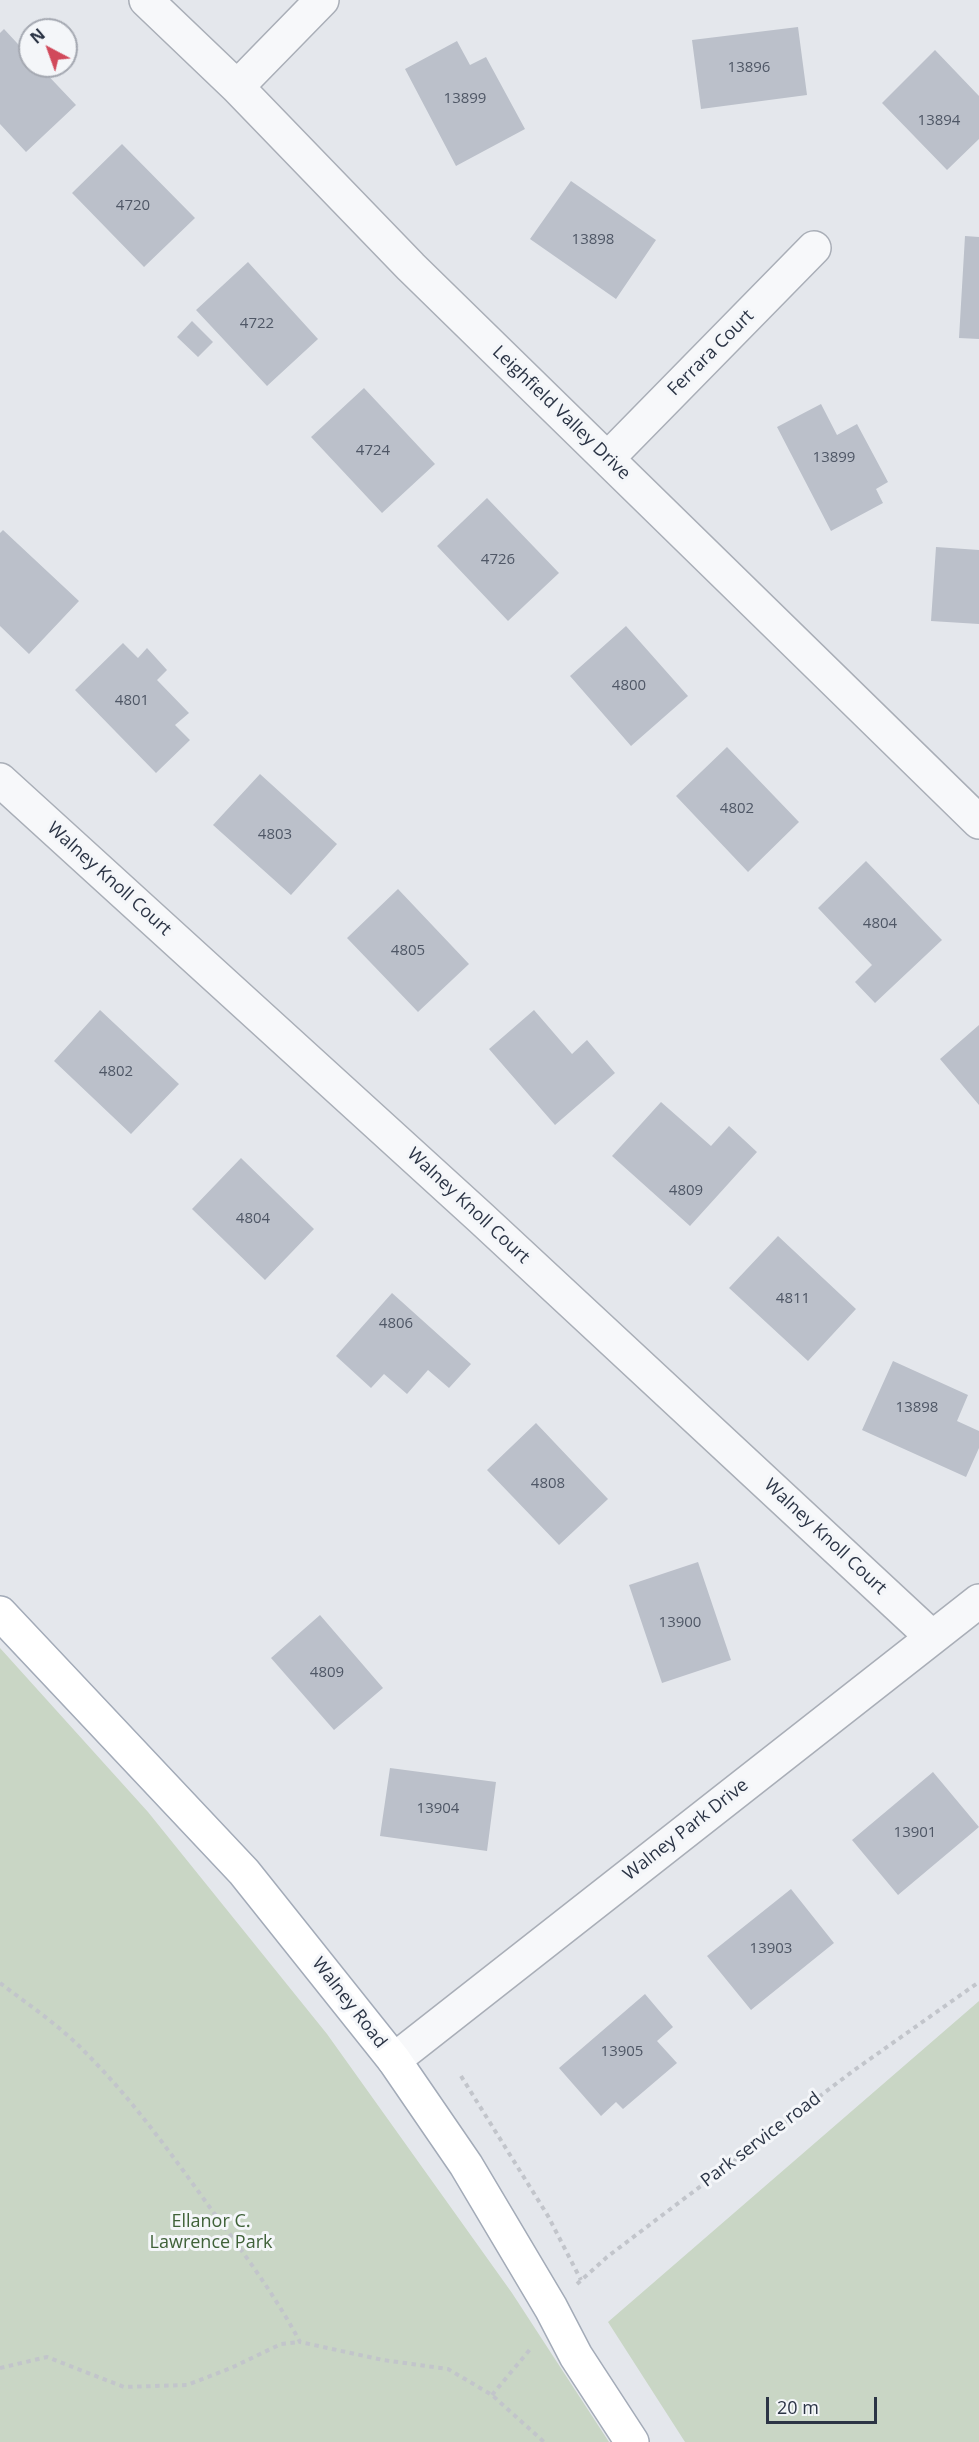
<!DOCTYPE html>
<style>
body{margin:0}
#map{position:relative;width:979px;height:2442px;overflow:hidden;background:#e4e7ec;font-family:"Open Sans",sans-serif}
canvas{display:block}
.north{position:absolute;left:18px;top:18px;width:60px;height:60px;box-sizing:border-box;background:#f4f6f9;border:2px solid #a4a8b1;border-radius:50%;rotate:319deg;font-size:16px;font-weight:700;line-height:24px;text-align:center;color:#2b3445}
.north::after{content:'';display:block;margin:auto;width:21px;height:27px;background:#d1495b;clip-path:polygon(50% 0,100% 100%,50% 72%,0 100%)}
.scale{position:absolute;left:766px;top:2397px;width:111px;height:27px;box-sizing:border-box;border:3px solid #2b3445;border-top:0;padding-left:8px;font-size:18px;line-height:21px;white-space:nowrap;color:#2b3445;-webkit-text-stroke:4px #f4f6f9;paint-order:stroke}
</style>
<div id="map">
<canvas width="979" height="2442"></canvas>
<div class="north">N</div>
<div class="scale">20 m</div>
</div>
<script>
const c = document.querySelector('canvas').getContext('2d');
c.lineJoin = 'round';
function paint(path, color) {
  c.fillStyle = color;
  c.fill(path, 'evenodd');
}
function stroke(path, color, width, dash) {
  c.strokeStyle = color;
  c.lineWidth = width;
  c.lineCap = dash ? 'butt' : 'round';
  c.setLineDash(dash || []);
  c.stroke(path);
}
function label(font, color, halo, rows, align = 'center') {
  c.font = font + ' "Open Sans",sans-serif';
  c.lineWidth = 6;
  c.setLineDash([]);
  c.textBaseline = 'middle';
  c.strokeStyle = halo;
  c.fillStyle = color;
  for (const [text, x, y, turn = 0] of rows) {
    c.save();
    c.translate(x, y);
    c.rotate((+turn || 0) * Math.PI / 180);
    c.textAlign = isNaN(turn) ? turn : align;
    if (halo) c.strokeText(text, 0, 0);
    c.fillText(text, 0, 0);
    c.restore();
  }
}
paint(new Path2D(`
 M0 1648 148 1812 327 2034 512 2293 609 2442H0Z
 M979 2001V2442H685L608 2322Z`), '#c9d6c5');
paint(new Path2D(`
 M798 27 807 95 701 109 692 40Z
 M4 29 30 57V66H39L76 105 26 152 0 124V33Z
 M457 41 470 65 486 57 525 129 456 166 405 69Z
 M935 50 979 96V139L947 170 882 103Z
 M122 144 195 218 144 267 72 193Z
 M571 181 656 240 616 299 530 239Z
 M965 236 979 237V339L959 338Z
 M248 262 318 339 267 386 196 310Z
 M192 321 213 342 198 357 177 337Z
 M364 388 435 464 382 513 311 437Z
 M821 404 837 435 857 424 888 482 876 489 883 503 831 531 777 427Z
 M487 498 559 573 508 621 437 546Z
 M3 530 79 601 29 654 0 626V533Z
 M936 547 979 550V624L931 621Z
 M626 626 688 696 631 746 570 676Z
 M123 643 138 658 147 648 167 670 157 680 189 713 175 725 190 740 156 773 75 690Z
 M727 747 799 822 748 872 676 796Z
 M260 774 337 844 291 895 213 825Z
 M866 861 942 940 875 1003 855 982 872 965 818 908Z
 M398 889 469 964 418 1012 347 938Z
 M100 1010 179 1084 131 1134 54 1061Z
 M534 1010 572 1054 587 1040 615 1073 555 1125 489 1049Z
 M979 1025V1105L940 1059Z
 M661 1102 711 1146 729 1126 757 1152 690 1226 612 1156Z
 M241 1158 314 1229 265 1280 192 1209Z
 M778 1236 856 1309 808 1361 729 1288Z
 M392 1293 471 1364 449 1388 428 1370 407 1394 384 1374 371 1388 336 1356Z
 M893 1361 968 1395 957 1421 979 1431V1448L966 1477 862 1430Z
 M536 1423 608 1499 559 1545 487 1470Z
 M698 1562 731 1660 662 1683 629 1585Z
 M320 1615 383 1688 334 1730 271 1658Z
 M390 1768 496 1782 487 1851 380 1836Z
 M933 1772 979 1827 898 1895 852 1840Z
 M791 1889 834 1943 751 2010 707 1956Z
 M645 1994 673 2027 657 2041 677 2063 623 2109 616 2102 601 2116 559 2068Z`), '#bbc0ca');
const minor = new Path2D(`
 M146 0 237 87 411 267 979 822
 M237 87 322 0
 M608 458 814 248
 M0 780 481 1218 932 1637
 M394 2060 979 1601`);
const major = new Path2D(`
 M0 1613 244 1872 394 2060 466 2165 551 2308 576 2356 632 2442`);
stroke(minor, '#a9aeb7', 36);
stroke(major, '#a3abb8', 36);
stroke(new Path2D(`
 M0 1983C29 2005 60 2026 85 2052 133 2100 172 2155 211 2209 243 2252 275 2295 300 2342L383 2360 448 2369 492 2395 544 2442
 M461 2076 548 2216 581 2280
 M577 2284 607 2257 853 2071 979 1982
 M0 2368 47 2357 124 2387 187 2385 231 2368 281 2344 300 2342
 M492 2395 532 2347`), '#c2c5cb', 4, [4.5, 4.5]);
stroke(minor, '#f7f8fa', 33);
stroke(major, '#fff', 33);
label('15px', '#4f5766', null, [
 ["13896",749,68],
 ["13899",465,99],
 ["13894",939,121],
 ["4720",133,206],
 ["13898",593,240],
 ["4722",257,324],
 ["4724",373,451],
 ["13899",834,458],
 ["4726",498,560],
 ["4800",629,686],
 ["4801",132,701],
 ["4802",737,809],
 ["4803",275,835],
 ["4804",880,924],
 ["4805",408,951],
 ["4802",116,1072],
 ["4809",686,1191],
 ["4804",253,1219],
 ["4811",793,1299],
 ["4806",396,1324],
 ["13898",917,1408],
 ["4808",548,1484],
 ["13900",680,1623],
 ["4809",327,1673],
 ["13904",438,1809],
 ["13901",915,1833],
 ["13903",771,1949],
 ["13905",622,2052]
]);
label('18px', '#2b3445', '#f4f6f9', [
 ["Ferrara Court",711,353,-45],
 ["Leighfield Valley Drive",561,413,44],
 ["Walney Knoll Court",109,879,42],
 ["Walney Knoll Court",468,1206,43],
 ["Walney Knoll Court",825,1537,43],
 ["Walney Park Drive",686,1830,-38],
 ["Walney Road",349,2003,52],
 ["Park service road",761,2140,-37]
]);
label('18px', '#3f6138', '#f4f6f9', [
 ["Ellanor C.",211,2222],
 ["Lawrence Park",211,2243]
]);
</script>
